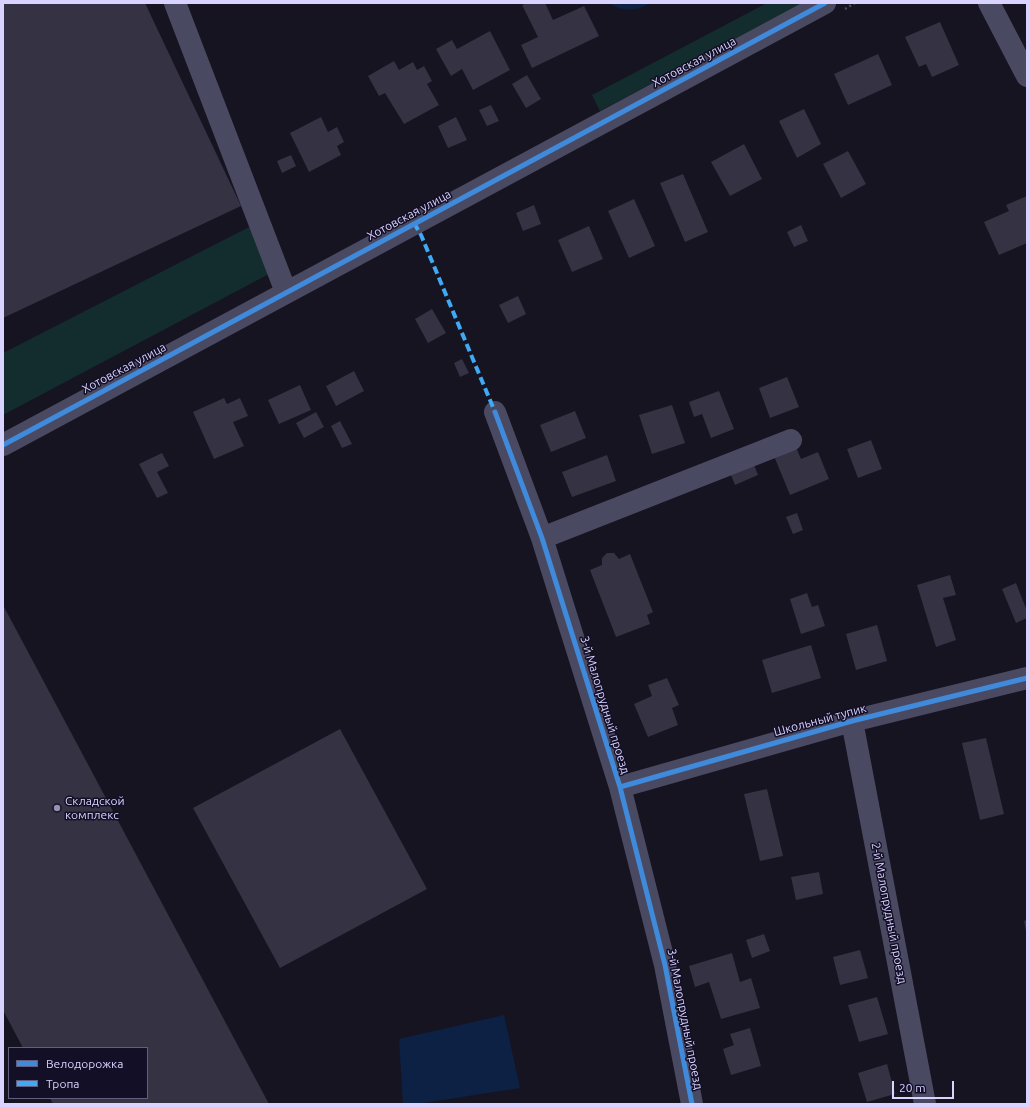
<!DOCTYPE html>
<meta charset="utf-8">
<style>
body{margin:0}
#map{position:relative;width:1030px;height:1107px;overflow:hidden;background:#161421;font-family:Ubuntu,sans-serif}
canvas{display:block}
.frame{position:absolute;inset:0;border:4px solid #d9d4ff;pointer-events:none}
.legend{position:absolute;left:8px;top:1047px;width:140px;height:52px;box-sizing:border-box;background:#130f26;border:1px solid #625e7d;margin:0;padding:5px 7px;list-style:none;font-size:12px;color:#d9d4ff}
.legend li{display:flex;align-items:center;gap:8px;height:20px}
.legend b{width:20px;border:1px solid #625e7d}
.scale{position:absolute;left:892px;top:1081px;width:62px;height:18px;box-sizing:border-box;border:2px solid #d9d4ff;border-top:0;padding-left:5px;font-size:12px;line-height:14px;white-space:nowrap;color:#d9d4ff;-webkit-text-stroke:3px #130f26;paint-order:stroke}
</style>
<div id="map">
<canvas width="1030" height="1107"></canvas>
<div class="frame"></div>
<ul class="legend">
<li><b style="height:5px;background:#408adc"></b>Велодорожка</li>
<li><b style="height:5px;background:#3fa9f5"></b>Тропа</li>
</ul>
<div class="scale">20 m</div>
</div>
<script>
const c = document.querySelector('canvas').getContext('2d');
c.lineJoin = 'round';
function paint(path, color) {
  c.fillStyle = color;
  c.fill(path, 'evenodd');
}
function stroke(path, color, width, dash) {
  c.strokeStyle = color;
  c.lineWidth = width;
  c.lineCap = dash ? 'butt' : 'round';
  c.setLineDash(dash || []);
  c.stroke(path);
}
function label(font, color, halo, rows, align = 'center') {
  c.font = font + ' Ubuntu,sans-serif';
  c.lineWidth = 3;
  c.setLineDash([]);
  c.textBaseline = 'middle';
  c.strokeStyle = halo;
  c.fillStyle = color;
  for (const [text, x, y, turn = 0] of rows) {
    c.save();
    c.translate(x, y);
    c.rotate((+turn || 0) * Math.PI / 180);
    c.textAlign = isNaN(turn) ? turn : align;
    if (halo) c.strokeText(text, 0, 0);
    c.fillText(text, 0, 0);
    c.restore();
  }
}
paint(new Path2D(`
 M767 3H804L600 111 592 95Z
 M251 226 269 274 3 415V353Z`), '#132c2d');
paint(new Path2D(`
 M609 3H650C636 12 623 12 609 3Z
 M504 1015 520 1088 417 1104H403L399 1039Z`), '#0d2144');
paint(new Path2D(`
 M3 3H145L241 206 3 318Z
 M527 3H545L553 20 584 6 599 36 532 68 521 45 538 37 522 5Z
 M940 22 959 65 932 77 926 64 919 67 905 37Z
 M490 31 510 70 473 90 462 69 451 76 436 49 452 40 457 49Z
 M878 54 892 85 848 105 834 74Z
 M394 61 399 70 413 62 417 70 424 66 432 81 427 84 439 105 404 124 385 93 379 96 368 76Z
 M527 75 541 99 526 108 512 84Z
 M491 105 499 121 487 126 479 110Z
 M804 109 821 144 797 158 779 121Z
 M321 117 328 132 337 127 344 142 337 146 341 155 309 172 290 133Z
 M456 117 467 140 448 148 438 126Z
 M744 144 762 179 730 196 711 162Z
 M848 151 866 184 841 198 823 164Z
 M291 155 296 166 282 173 277 161Z
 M683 174 708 232 685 242 660 183Z
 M1027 196V243L999 255 984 222 1009 211 1006 205Z
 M634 199 655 246 629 258 608 211Z
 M534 205 541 224 523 231 516 213Z
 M801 225 808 241 794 247 787 232Z
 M589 226 603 259 572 272 558 240Z
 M518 296 526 314 508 323 499 305Z
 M432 309 446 333 428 343 415 319Z
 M462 359 469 373 460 377 454 363Z
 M354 371 364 391 336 406 326 386Z
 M787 377 799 407 770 418 759 388Z
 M300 385 311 410 279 424 268 400Z
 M719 391 734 429 711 438 702 414 694 417 689 402Z
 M224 398 227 404 240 398 248 416 233 422 244 446 214 459 193 412Z
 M672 405 685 443 652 454 639 415Z
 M575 411 586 438 551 452 540 425Z
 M316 412 324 427 304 438 296 423Z
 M340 421 352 444 342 448 331 426Z
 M871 440 882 469 858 478 847 449Z
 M796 447 801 459 818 452 829 479 790 495 774 456Z
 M162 453 169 466 157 472 168 493 157 498 139 464Z
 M607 455 616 481 572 497 562 472Z
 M754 465 758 475 735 485 731 475Z
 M797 513 803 530 793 534 786 517Z
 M607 553H614L619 559 630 554 653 612 647 615 650 624 616 637 590 570 602 565V558Z
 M950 575 956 595 943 598 956 640 936 647 917 585Z
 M1016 583 1027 611V618L1016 623 1002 589Z
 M807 593 812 607 818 605 825 626 801 634 790 599Z
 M3 605 269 1104H53L50 1098H147V1048H23L3 1010Z
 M877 625 887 661 856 670 846 634Z
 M811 645 821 678 772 693 762 660Z
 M667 678 679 705 672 708 678 725 648 737 634 704 652 696 648 685Z
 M340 729 427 889 280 968 193 808Z
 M986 738 1004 814 980 820 962 743Z
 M767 789 783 856 760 861 744 794Z
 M819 872 823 894 796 900 791 877Z
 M1027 920V931H1026L1024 921Z
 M764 934 770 951 752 958 746 940Z
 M860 950 868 978 840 985 833 957Z
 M732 953 740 982 751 978 760 1008 721 1019 709 982 695 987 689 966Z
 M877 997 888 1034 859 1042 848 1005Z
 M750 1028 761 1066 731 1075 723 1049 734 1045 730 1034Z
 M887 1064 895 1094 867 1102 858 1073Z`), '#343243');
stroke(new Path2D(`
 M845 9 855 3`), '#44505f', 2.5, [2, 3]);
stroke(new Path2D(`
 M175 3 286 292
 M989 3 1027 76
 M495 412 542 538 620 787 665 965 692 1104
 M3 445 825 3
 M542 538 791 440
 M852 721 925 1104
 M620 787 852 721 1027 678`), '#4a4962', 22);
stroke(new Path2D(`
 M414 223 421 235 495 412`), '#3fa9f5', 4, [8, 4]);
stroke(new Path2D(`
 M495 412 542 538 620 787 665 965 692 1104
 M3 445 825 3
 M620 787 852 721 1027 678`), '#408adc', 5);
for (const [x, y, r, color] of [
 [57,808,4,"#9591b1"]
]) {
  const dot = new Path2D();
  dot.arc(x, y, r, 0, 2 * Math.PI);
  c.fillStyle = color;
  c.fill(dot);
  stroke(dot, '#130f26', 1.5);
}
label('12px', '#d9d4ff', '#130f26', [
 ["Хотовская улица",694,62,-28],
 ["Хотовская улица",409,215,-28],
 ["Хотовская улица",124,368,-28],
 ["3-й Малопрудный проезд",605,705,73],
 ["Школьный тупик",820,720,-15],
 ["2-й Малопрудный проезд",889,913,79],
 ["3-й Малопрудный проезд",685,1019,79]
]);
label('12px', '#d9d4ff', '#130f26', [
 ["Складской",65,801],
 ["комплекс",65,815]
], 'left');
</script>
